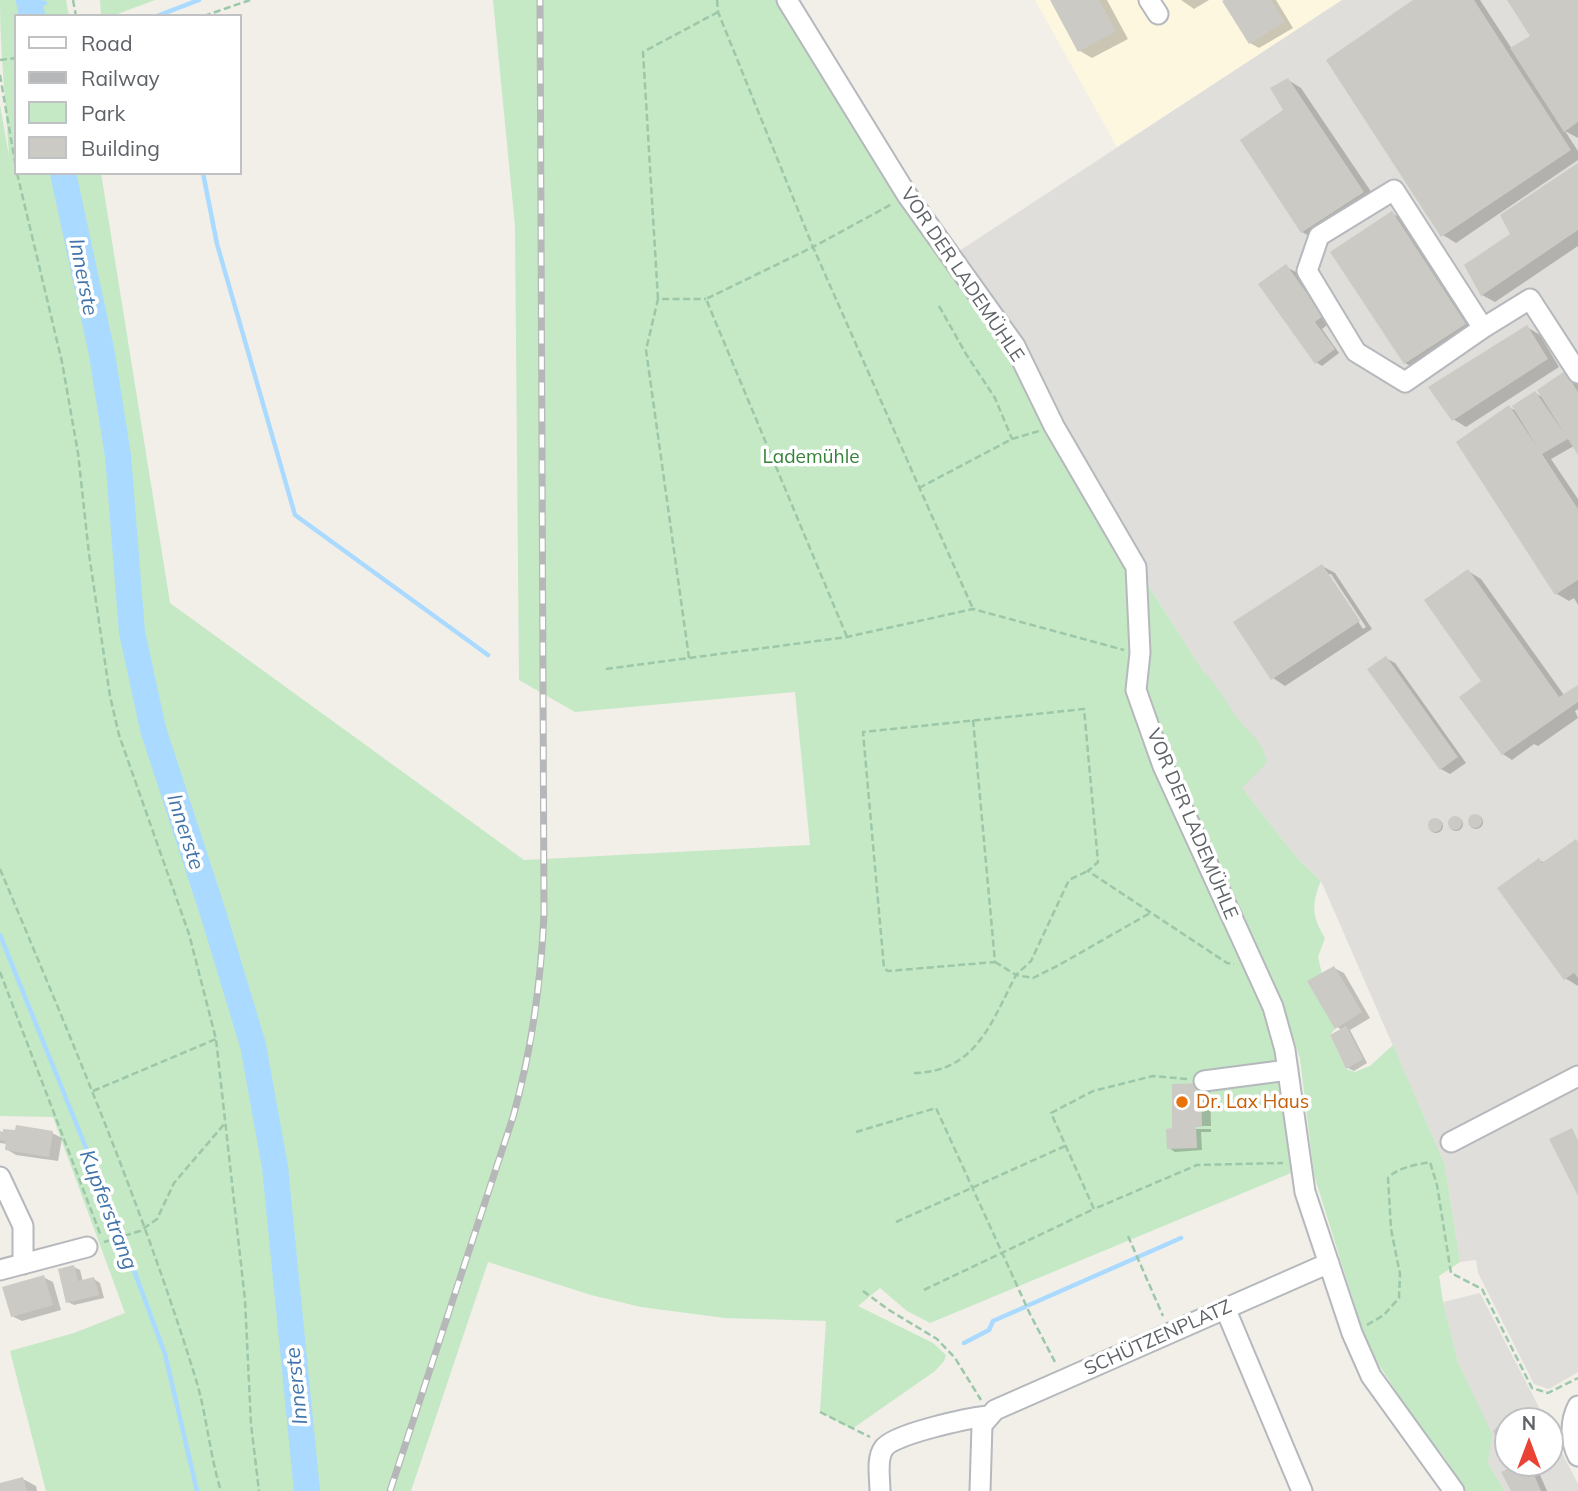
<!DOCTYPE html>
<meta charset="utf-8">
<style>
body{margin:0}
#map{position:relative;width:1578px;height:1491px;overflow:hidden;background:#f1efe8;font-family:Mulish,sans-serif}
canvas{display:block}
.legend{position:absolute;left:14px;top:14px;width:228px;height:161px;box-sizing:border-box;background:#fff;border:2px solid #bfc1c3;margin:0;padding:9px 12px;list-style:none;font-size:21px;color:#5f6368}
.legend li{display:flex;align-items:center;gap:14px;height:35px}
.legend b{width:35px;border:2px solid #bfc1c3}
.north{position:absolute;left:1494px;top:1407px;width:70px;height:70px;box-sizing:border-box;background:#fff;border:2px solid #bfc1c3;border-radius:50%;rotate:0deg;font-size:19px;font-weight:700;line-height:28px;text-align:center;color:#5f6368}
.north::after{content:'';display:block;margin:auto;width:24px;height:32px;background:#ea4335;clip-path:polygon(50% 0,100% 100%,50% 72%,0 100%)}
</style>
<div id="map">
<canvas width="1578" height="1491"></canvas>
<ul class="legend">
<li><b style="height:9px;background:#fff"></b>Road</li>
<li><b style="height:9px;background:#b6b7b8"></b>Railway</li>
<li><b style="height:19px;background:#c5e8c5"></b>Park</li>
<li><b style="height:19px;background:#cccac5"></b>Building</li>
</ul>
<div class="north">N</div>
</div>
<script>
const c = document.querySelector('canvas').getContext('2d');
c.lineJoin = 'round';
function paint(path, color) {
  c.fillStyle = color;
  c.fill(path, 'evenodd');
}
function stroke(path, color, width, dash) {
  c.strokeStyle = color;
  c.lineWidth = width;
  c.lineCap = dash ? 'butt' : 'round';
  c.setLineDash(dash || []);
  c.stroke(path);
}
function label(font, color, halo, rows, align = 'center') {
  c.font = font + ' Mulish,sans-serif';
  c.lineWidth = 7;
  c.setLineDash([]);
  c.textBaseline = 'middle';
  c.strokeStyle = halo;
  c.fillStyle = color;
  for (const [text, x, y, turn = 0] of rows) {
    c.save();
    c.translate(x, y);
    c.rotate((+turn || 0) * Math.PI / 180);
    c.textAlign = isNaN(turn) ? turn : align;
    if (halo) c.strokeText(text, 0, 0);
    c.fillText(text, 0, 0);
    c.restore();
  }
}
paint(new Path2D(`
 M1035 0H1342L1117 147Z`), '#fef7e0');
paint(new Path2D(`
 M1342 0H1578V1372L1549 1389 1534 1384 1478 1273 1476 1260 1460 1262 1445 1165 1321 881 1297 858 1242 788 1203 671 1134 563 956 253Z
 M1480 1293 1546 1421H1508V1463H1550V1429L1578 1484V1491H1505L1488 1463 1491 1434 1458 1362 1443 1302Z`), '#e0deda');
paint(new Path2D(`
 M0 0H66L69 16H16V173H101L170 603 524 860 810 845 795 692 575 712 519 680 515 226 493 0H783L1017 343 1134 563 1203 671C1216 684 1223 696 1233 712 1245 732 1262 737 1267 762L1242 788 1297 858 1321 881C1311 903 1312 917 1325 938L1318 957 1335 1029 1330 1035 1346 1069 1355 1072 1370 1066 1393 1045 1445 1165 1460 1262 1439 1276 1443 1302 1458 1362 1492 1434 1488 1463 1505 1491H1466L1443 1455 1407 1414 1396 1391 1368 1348 1314 1175 1300 1059 1291 1031H1276L1291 1173 930 1323 907 1311 880 1288 858 1306 933 1343 946 1355 944 1361 935 1371 852 1429 820 1412 826 1321 725 1318 641 1307 591 1295 488 1262 411 1491H46L10 1351 74 1333 125 1313 53 1117 0 1116V105L9 156C6 104 0 52 0 0Z
 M100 0H155L112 16H101Z`), '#c5e8c5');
paint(new Path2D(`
 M1052 0H1107L1128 39 1092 58 1080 51Z
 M1181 0H1209L1194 9Z
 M1228 0H1276L1293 28 1259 48 1250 43Z
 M1416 0H1480L1512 49 1532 36 1509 0H1578V138L1565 131 1578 151V160L1456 243 1443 235Z
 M1288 80 1301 88 1376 199 1315 239 1302 232Z
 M1578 165V246L1495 302 1482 295 1512 234Z
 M1392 213 1405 221 1478 331 1418 370 1405 363Z
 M1286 267 1296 272 1331 322 1322 329 1339 353 1322 366 1316 362Z
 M1527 327 1540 335 1559 367 1466 427 1453 419Z
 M1565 373 1578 381V452L1574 446 1551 459 1578 499V605L1574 598 1569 601 1557 594 1509 407 1518 412 1535 393 1544 398Z
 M1322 566 1335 573 1372 629 1285 686 1273 678ZM1327 574H1331L1366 627 1363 629Z
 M1468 571 1481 579 1564 695 1578 686V709L1575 711 1578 718 1538 746 1534 744 1512 760 1503 754Z
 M1386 658 1395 663 1466 763 1450 774 1441 769Z
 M1469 822a7 7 0 1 1 14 0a7 7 0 1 1-14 0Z
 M1449 824a7 7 0 1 1 14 0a7 7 0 1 1-14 0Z
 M1429 826a7 7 0 1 1 14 0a7 7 0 1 1-14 0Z
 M1578 842V986L1565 978 1539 860 1545 863Z
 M1334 968 1344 973 1370 1018 1350 1030 1367 1063 1354 1071 1348 1068 1332 1036 1342 1030 1337 1027Z
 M1200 1085 1210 1090 1211 1126H1192L1195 1129H1211V1132H1201L1202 1150 1175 1152 1169 1148Z
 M0 1132 52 1133 62 1138 58 1161 16 1155 6 1149 7 1144 0 1143Z
 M74 1267 80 1270 83 1282 94 1279 100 1283 104 1298 74 1305 68 1302Z
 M43 1277 53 1282 61 1310 22 1321 12 1316Z
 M1503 1424 1508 1427V1463H1535L1547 1491H1513L1510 1469 1501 1454 1506 1450Z
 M23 1479 36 1486 37 1491H0V1485Z`), '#0003');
stroke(new Path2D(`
 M30 4 45 3
 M157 16 199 0
 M203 173 217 244 295 515 488 655
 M0 935 116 1222 165 1354 197 1491
 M1029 1305 1181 1238
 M964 1343 989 1330 993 1321 1025 1307`), '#aadaff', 4.5);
stroke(new Path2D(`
 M29 0 32 16
 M63 173 102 354 118 456 132 632 153 729 213 913 253 1045 275 1167 307 1491`), '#aadaff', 26);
paint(new Path2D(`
 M1050 0H1099L1116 31 1078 52Z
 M1224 0H1271L1285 22 1249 44 1222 1Z
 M1413 0H1474L1571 150 1441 237 1326 60Z
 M1507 0H1578V122L1564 132 1510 48 1530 36Z
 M1288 78 1364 192 1301 233 1240 140 1283 110 1270 88Z
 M1578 163V230L1481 296 1464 265 1510 234 1500 215Z
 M1392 211 1466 324 1404 364 1330 252Z
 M1286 264 1323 316 1315 322 1335 349 1315 364 1258 284Z
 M1527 325 1548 359 1452 421 1428 387Z
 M1565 371 1578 392V455L1568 439 1542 454 1578 509V580L1555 595 1456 442 1509 405 1537 447 1512 406 1535 391 1564 433 1537 390Z
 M1322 564 1360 621 1271 680 1233 622Z
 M1468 569 1559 697 1578 685V702L1502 755 1459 697 1481 681 1424 600Z
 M1386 656 1458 757 1440 770 1367 669Z
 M1468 821a7 7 0 1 1 14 0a7 7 0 1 1-14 0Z
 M1448 823a7 7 0 1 1 14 0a7 7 0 1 1-14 0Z
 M1428 825a7 7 0 1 1 14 0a7 7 0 1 1-14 0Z
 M1576 839 1578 842V978L1574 973 1564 980 1497 888 1539 858 1542 863Z
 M1334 966 1362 1012 1335 1029 1307 981Z
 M1346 1026 1363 1059 1346 1069 1330 1035Z
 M1201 1083 1202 1127H1196L1197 1148 1167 1149 1166 1129 1172 1128V1084Z
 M16 1125 53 1131 49 1157 5 1150 6 1141 0 1140V1131L3 1132V1129L15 1130Z
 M1572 1128 1578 1141V1196L1549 1139Z
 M74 1265 78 1281 94 1277 99 1295 66 1303 58 1269Z
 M44 1275 53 1305 11 1317 2 1287Z
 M1502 1422 1508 1430V1463H1529L1541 1491H1511L1501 1472 1507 1469 1498 1453 1503 1450 1493 1431Z
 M23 1477 27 1491H0V1483Z`), '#cccac5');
const minor = new Path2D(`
 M787 0 907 195 1015 346 1054 426 1136 567 1140 653 1136 690 1163 766 1273 1007 1285 1050 1305 1192 1352 1333 1371 1376 1454 1491
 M1149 0 1158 14
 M1483 328 1405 382 1356 352 1307 271 1319 236 1394 190 1483 328 1530 299 1578 373
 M1204 1081 1288 1070
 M1451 1142 1578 1076
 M0 1177 23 1226V1264
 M0 1270 87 1247
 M1225 1308 1302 1491
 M1578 1406C1570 1421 1570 1441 1578 1456
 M880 1491C880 1478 876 1458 884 1448 893 1434 969 1418 988 1416
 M980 1491 982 1425 995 1410 1329 1263`);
stroke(minor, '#b5b8bc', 23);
stroke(new Path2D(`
 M73 0 76 16
 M717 0 718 12 813 247 892 204
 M204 16 250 0
 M0 60 16 58
 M0 75 16 168
 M17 173 62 362 78 453 89 554 110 696 119 735 189 934 216 1039 245 1300 251 1424 259 1491
 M658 299 643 52 718 12
 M939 306 966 354 995 398 1012 439
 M919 488 1012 439 1039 431
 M847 637 706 299 813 247 973 609
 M689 658 646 350 658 299H706
 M606 669 847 637 973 609 1124 650
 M973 720 995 962 888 971 884 968 863 732 1084 709 1098 862 1088 871 1227 963 1234 964
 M0 869C71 1038 143 1207 197 1383 207 1418 210 1456 221 1491
 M995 962 1016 975 1031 961 1069 880 1088 871
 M0 972 101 1236
 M914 1073C976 1072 991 1023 1016 975L1033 978 1059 965 1150 913
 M1187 1079 1153 1076 1093 1091 1051 1113 1094 1209 1197 1165 1283 1163
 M93 1091 216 1039
 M856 1132 936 1108 1030 1314 1056 1364
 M896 1222 1065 1146
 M1128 1236 1163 1316
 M104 1242 140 1231 157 1219 174 1183 226 1122
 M924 1290 1094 1209
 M863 1291 889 1310 937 1339 955 1358 981 1400
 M1367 1325 1384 1315 1399 1298 1400 1274 1391 1229 1388 1178C1398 1167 1416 1165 1430 1162L1437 1185 1451 1273 1482 1289 1532 1388 1548 1393 1578 1378
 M820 1412 870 1437`), '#9cc7a9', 2.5, [7, 3.5]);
stroke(minor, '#fff', 19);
const rail = new Path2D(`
 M390 1491 513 1117C532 1049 541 983 544 913L540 0`);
stroke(rail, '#b6b7b8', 7);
stroke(rail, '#fff', 4.5, [13]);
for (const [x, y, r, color] of [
 [1182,1102,7,"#e8710a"]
]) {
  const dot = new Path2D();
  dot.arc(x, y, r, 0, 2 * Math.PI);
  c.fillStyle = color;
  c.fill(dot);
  stroke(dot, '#fff', 2.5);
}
label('19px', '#5f6368', '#fff', [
 ["VOR DER LADEMÜHLE",962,275,56],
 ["VOR DER LADEMÜHLE",1192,824,67],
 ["SCHÜTZENPLATZ",1158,1338,-24]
]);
label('19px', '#348238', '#fff', [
 ["Lademühle",811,457]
]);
label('19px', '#c56008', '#fff', [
 ["Dr. Lax Haus",1196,1102]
], 'left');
label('italic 21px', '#4174aa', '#fff', [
 ["Innerste",83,277,79],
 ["Innerste",185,832,72],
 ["Kupferstrang",108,1210,69],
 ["Innerste",297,1386,-96]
]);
</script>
